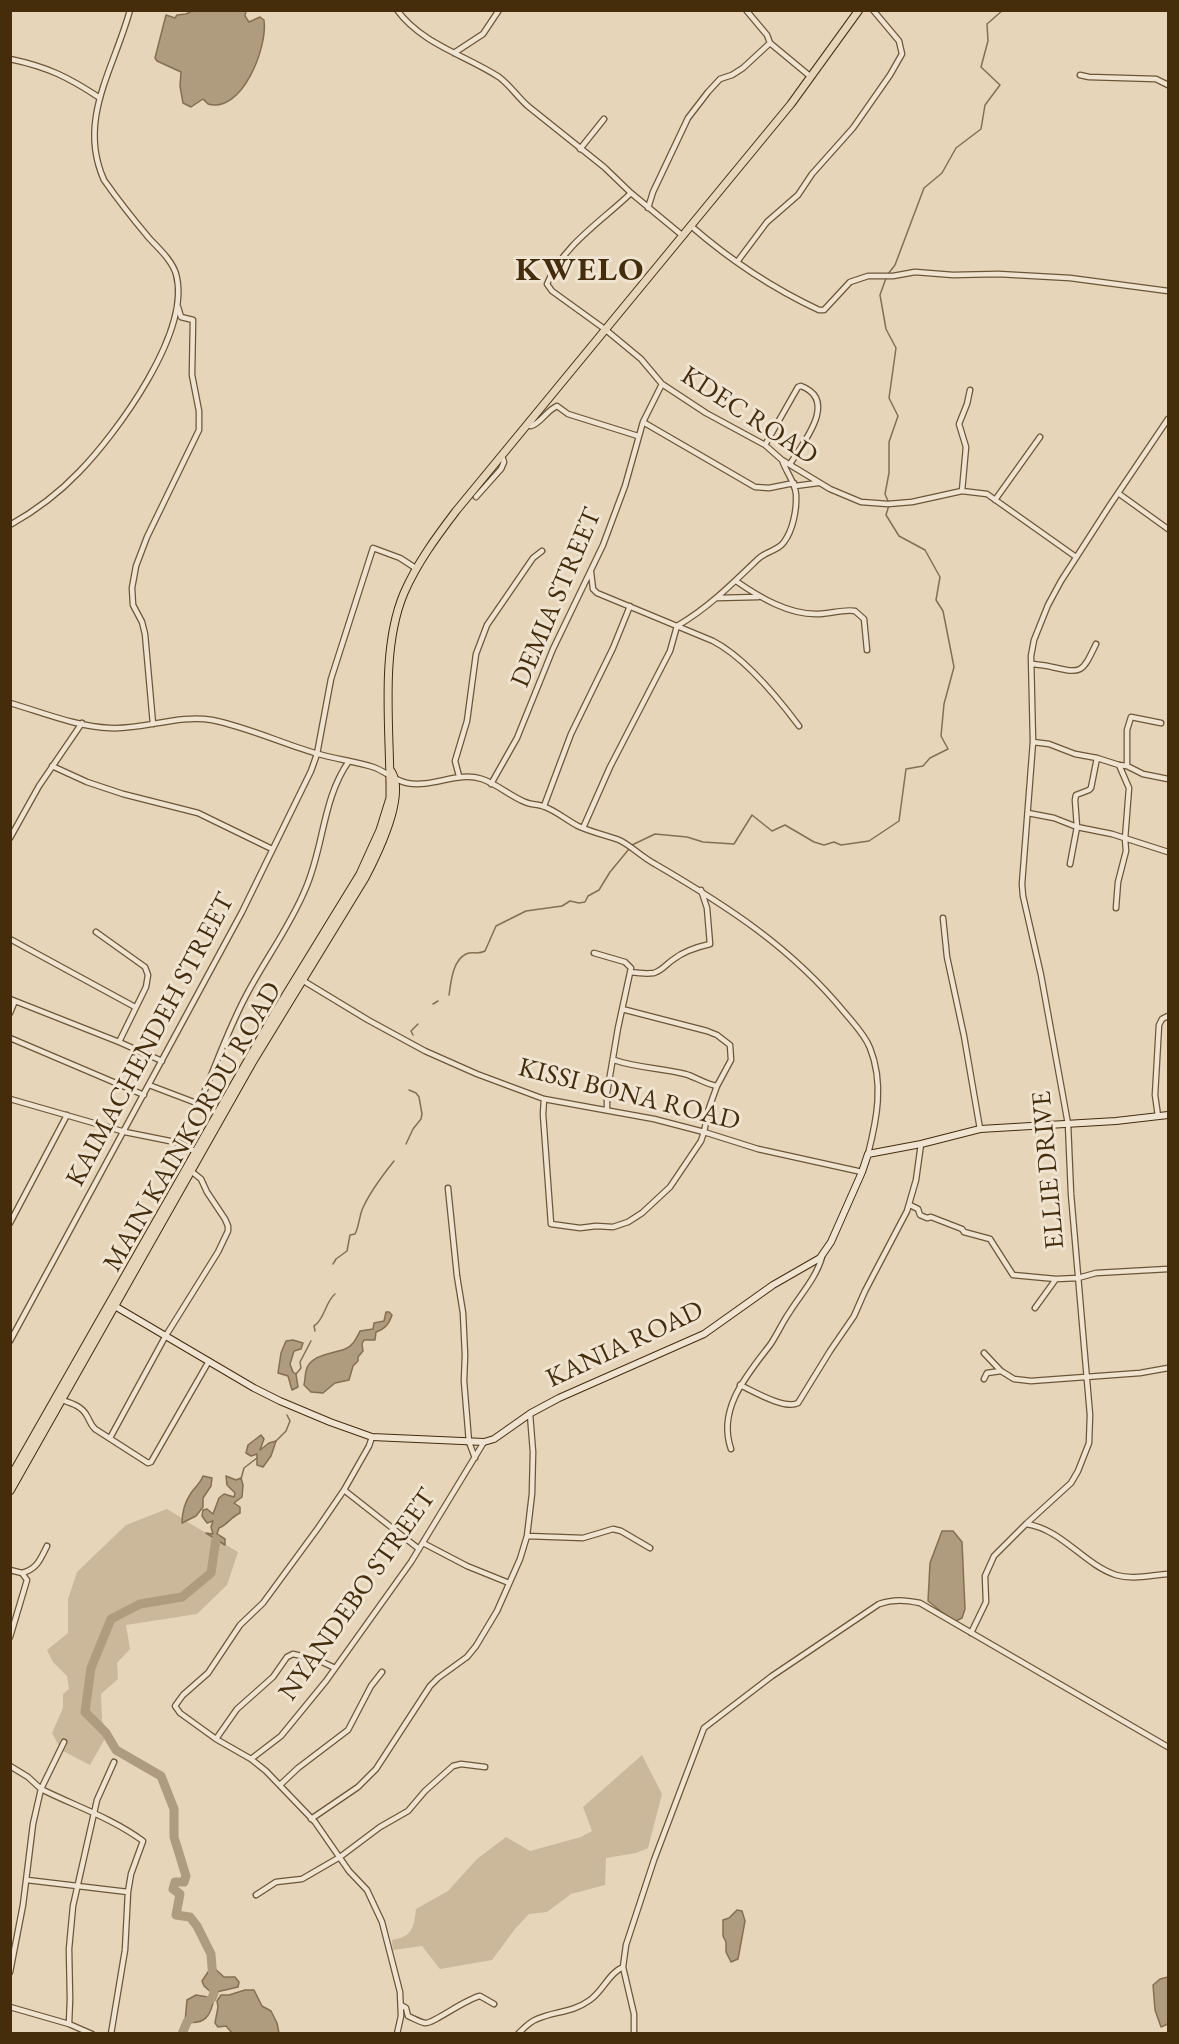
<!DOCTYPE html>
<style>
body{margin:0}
#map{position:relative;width:1179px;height:2044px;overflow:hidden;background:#e6d5b9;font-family:"EB Garamond",serif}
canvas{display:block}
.frame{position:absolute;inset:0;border:12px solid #452c0b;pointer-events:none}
</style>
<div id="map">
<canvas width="1179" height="2044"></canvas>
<div class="frame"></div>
</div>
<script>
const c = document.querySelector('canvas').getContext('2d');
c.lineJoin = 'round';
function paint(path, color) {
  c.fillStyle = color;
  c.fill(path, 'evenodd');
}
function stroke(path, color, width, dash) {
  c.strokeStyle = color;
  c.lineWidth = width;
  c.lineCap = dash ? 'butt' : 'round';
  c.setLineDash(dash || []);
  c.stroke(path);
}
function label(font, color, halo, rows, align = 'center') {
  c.font = font + ' "EB Garamond",serif';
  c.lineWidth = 6;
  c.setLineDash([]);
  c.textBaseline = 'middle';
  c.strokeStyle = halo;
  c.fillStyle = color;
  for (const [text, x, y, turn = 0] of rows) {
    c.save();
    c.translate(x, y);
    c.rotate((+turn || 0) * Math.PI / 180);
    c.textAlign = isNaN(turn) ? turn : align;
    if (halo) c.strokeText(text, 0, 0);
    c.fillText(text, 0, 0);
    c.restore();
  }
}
paint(new Path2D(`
 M167 1509 182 1518V1522L186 1521 238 1552 227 1585 197 1614 126 1625 130 1649 117 1663 118 1679 101 1694 102 1720 107 1735 90 1765 61 1750 52 1733 63 1708V1694L69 1689 67 1676 53 1662 47 1650 68 1633V1599L77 1572 126 1525Z
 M642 1755 662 1794 648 1848 636 1853 606 1858 605 1885 571 1894 547 1912 529 1914 515 1929 492 1960 440 1969 422 1946 393 1950 392 1940C412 1937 414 1928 416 1909L448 1891 477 1859 506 1837 530 1851 581 1837 592 1831 583 1807Z`), '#cbb89b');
const water = new Path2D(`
 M192 11H246L245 16 249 22 260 17 264 20C268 47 242 114 208 104L203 99 191 107 183 103 180 86 181 72 157 61 155 58 166 15 175 18 177 15 186 14Z
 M386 1312H389L392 1315C389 1324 385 1329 376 1332L375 1340H364L362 1344 363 1351 358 1357V1361L353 1366 349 1380 335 1383 323 1393 311 1392 304 1385C305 1381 305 1376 306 1371 310 1354 332 1354 345 1349 353 1346 356 1339 360 1331L373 1329 374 1323 384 1321Z
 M293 1340 303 1343 301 1349 294 1351 290 1364 293 1372 296 1374 298 1387 292 1390 288 1376 278 1373 281 1353 286 1341Z
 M261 1435 264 1439 260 1450 269 1443 276 1441 271 1456 263 1467 257 1465V1454L251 1456 246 1453 248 1445Z
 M203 1476 212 1478 211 1486 203 1498V1507L196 1516 182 1523C182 1512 185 1502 191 1493 195 1487 200 1484 203 1476Z
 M226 1476 236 1480 241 1478 243 1485 242 1497 234 1503 240 1507V1513C231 1517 227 1525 219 1528L217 1534 225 1539V1545L206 1533 213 1534 211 1527 213 1521 207 1523 202 1516 203 1510 207 1509 213 1514 219 1498 224 1494 234 1497 235 1493 227 1485Z
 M942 1531H953L962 1542 965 1609 962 1618 954 1622 928 1601 930 1563Z
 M737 1910 742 1911 745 1921 738 1959 731 1962 726 1952V1942L723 1936V1920L729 1918Z
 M212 1966 224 1977H235L239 1982 238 1987 212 1993 204 1986 202 1981Z
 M1168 1977V2024L1161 2027 1155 2010 1153 1985 1160 1979Z
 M245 1990H254L262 2006 271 2011 277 2023 279 2033H232L226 2026 218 2027 215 2023 218 2007 217 2001 221 1995H229Z
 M196 1995 214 1998C211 2016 205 2025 185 2022L187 2000Z`);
paint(water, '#af9c7e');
stroke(water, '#856f50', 1.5);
stroke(new Path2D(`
 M888 274 895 265 924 188 942 173 956 148 981 129 985 105 1000 85 981 67 988 41 987 24 1003 10
 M886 278 880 295 886 329 896 348 889 398 898 416 889 442V473L885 494 888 501
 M632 845 655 834 687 837 703 842 734 844 752 815 772 831 785 825 814 842 824 845 834 842 841 845 869 841 899 821 906 769 923 766 930 758 948 749 941 736 944 704 954 667 943 611 936 600 940 577 925 550 899 536 886 515 889 505
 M449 995C451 983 452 961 466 954 472 951 478 955 485 951L496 926 526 911 562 906 570 901 579 903 585 902 588 896 599 890 610 872 629 849
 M433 1004 438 1001
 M413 1035 411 1031 418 1024
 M406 1144 413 1129 421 1119 422 1114 419 1097 416 1093 409 1090
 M333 1264 336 1259 347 1251 350 1235 355 1234C359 1226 359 1218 362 1210 369 1193 382 1176 394 1161
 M315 1331 314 1326C325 1319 325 1302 335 1294
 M296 1374 301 1368 300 1362 311 1341
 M276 1441 286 1431 290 1421 287 1415
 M241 1479 244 1468 257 1458`), '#856f50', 1.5);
stroke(new Path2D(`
 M204 2005 212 1998 214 1993 211 1954 197 1926 190 1917 176 1915 180 1894 173 1889 175 1882H184L186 1876 174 1837V1809L161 1776 116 1750 106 1733 85 1712 91 1668 111 1619 140 1604 182 1597 211 1573 216 1539
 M182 2034 187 2022 194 2015`), '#af9c7e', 9);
const street = new Path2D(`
 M397 10C422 44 465 55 499 77 511 86 518 98 529 107L604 167 631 193 683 236
 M746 10 767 35 770 43 811 77
 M454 53 483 34 499 10
 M10 59C48 67 68 77 100 98
 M1080 75 1089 77 1156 79 1168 85
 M580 149 604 119
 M631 193C602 221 563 245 547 284L552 291 606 330 641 359 662 384 706 413 765 445 782 460 830 489 861 502 888 504 912 502 962 491 987 494 1076 557
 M648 208 653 192 688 118 708 92 720 79 732 75 743 68 770 43
 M691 226C730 260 772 288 819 310H824L850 282 868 276H893L915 272 953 275 998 274 1070 278 1168 291
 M737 262 767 222 798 195 812 174 853 128 890 75 902 54 899 41 873 10
 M643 422 755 487 769 488 794 483
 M528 425 531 426C541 423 546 411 557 406L568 414 638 436
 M765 445 798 387 801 386C839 400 803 443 790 464
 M795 486 818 483
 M962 491 966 447 959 424 967 404 970 390
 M1118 493 1168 529
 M476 497 501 469 504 462 502 456
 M995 500 1040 437
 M10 525C35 511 59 493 79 472 117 433 192 331 176 274 172 260 158 248 149 238 133 219 118 200 104 180 77 120 114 69 130 10
 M591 572 593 589 597 593 713 641C744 657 778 698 799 726
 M736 581C759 597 789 615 818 614 830 614 843 609 855 611L864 619 867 650
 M717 598 758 597
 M1032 664C1039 665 1045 665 1052 667 1082 674 1082 673 1096 644
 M10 703C41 712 78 727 110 728 144 730 178 714 212 720 247 727 281 743 315 753 334 759 354 761 373 767 385 771 395 781 407 783 433 788 457 771 482 779 497 784 510 796 525 802 531 805 539 804 545 807 558 812 566 820 578 826 591 832 605 835 619 840 629 844 643 858 655 864 727 906 791 947 845 1013 854 1024 865 1035 870 1048 884 1083 877 1119 868 1154
 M153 724 145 634 142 622 133 605 132 588 136 566 147 537 199 430V411L192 375 193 320 181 317 178 307
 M1033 742 1049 744 1075 754 1097 758 1119 765 1127 766V730L1131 717 1161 723
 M52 766 87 782 123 794 198 813 272 849
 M1127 766 1143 774 1168 779
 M459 776 455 761 467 721 476 654 487 625 533 558 542 551
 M491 784 517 738 553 649 603 545 625 486 643 422 662 384
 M544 806 571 734 613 648 630 606
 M1028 813 1054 818 1077 827 1112 834 1168 852
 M583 828 610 767 670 651 677 626C708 608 732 584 758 559 766 551 778 551 784 542 793 530 797 509 796 494 795 482 786 472 782 460
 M10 838 39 786 82 723
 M1070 864 1077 827 1075 800 1076 795 1089 790 1091 788 1097 758
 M1116 908 1118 882 1126 851 1125 839 1129 788 1119 765
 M943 918 947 957 964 1036 980 1129
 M96 932 145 967 148 975 146 987 119 1042
 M10 939 135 1007
 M594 953 625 962 631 968 618 1028 607 1093V1110
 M630 972C637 973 647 974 654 973 663 970 667 963 674 959 684 951 697 947 710 944L707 908 701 890
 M302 980 368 1020 425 1051 477 1074 544 1099 654 1119 704 1132 758 1149 862 1172
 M10 999 119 1042 162 1061
 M10 1013 15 1001
 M10 1038 144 1095
 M614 1060C637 1068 662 1068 685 1074 696 1077 705 1084 717 1086
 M149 1085 199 1104 220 1114
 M10 1099 125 1132 180 1143 198 1153
 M544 1099 543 1114 551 1224 580 1228 596 1226 613 1227 628 1222 642 1213 670 1187 701 1141 704 1132 709 1108 717 1086 731 1060 730 1045 717 1035 707 1031 622 1009
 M199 1104C215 1068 228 1029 247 994 265 960 290 926 305 890 324 848 322 799 349 761
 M1158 1116 1155 1095 1159 1025 1162 1019 1168 1016
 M448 1188 457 1276 463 1313 465 1355 464 1381 469 1442 475 1458
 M910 1205 918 1209 920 1215 927 1218 931 1217 962 1229 964 1232 990 1239 1013 1275 1056 1279
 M10 1223 67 1115
 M1035 1308 1056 1279 1078 1278 1096 1273 1168 1269
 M10 1341 242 912 311 771 317 754 331 679 373 548 400 558 417 569
 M984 1353 1001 1371
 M984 1379 987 1373 1001 1371 1014 1379 1031 1381 1140 1373 1168 1368
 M740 1385C753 1391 785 1410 798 1403L830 1351 854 1316 865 1291 907 1211 916 1180 921 1144
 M62 1400C71 1403 82 1406 87 1416 90 1421 90 1424 95 1429L148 1463 151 1462 209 1361
 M372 1437 369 1446 344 1490 318 1528 263 1603 240 1625 208 1673 183 1695 175 1706 180 1713 216 1739 251 1759 266 1771 315 1822 349 1871 367 1890 382 1922 400 1992 401 2016 397 2034
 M110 1438 165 1337 218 1252 228 1231V1226L225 1219 207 1192 201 1179 191 1171
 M731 1449C717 1409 747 1375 770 1345 777 1335 782 1323 789 1313 801 1294 816 1278 822 1257
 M344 1490 419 1549
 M1026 1524C1062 1529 1083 1564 1116 1575 1133 1580 1151 1575 1168 1574
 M527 1536 583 1538 613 1529 621 1531 650 1548
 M423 1543 467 1566 509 1583
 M10 1570 22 1573 27 1580 10 1637
 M22 1573C37 1569 40 1560 47 1546
 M971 1633 986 1602 985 1576 994 1556 1026 1524 1071 1483 1078 1471 1089 1443 1090 1415 1071 1194 1068 1124 1041 975 1023 896 1022 884 1033 742 1031 656 1034 640 1048 605 1061 581 1110 505 1168 419
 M216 1739 237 1709 273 1677 287 1657 293 1654 318 1660 335 1668
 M251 1759 281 1736 326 1681 411 1562 484 1442
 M10 1766 28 1777 41 1789 64 1742
 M280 1785 298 1768 348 1730 371 1686 382 1672
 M311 1819 358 1787 376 1769 430 1686 438 1678 467 1657 476 1646 497 1611 520 1559 527 1536 532 1494 533 1452 530 1414
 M27 1880 128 1892
 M256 1895 276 1882 302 1879 340 1857 380 1827 408 1811 425 1791 453 1766 461 1764 485 1767
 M10 1972 23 1905 33 1824 41 1789C75 1806 112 1818 143 1841L131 1874 128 1892 125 1950 111 2034
 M401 2005 406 2008 408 2016C413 2018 419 2022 425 2023 433 2024 465 1999 480 1996L494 2004
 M10 2007 69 2024 92 2034
 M69 2024 70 1999 69 1949 73 1906 97 1800 114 1762
 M518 2034C524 2028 529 2022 537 2019 555 2011 572 2013 590 2000 603 1991 609 1973 623 1967
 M634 2034V2014L623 1967 626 1945 654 1860 704 1728 772 1676 879 1604C894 1599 905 1600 920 1603L1168 1747`);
const secondary = new Path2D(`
 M113 1305 254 1388 280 1401 330 1422 372 1437 484 1442 494 1439 531 1413 559 1398 704 1334 773 1285 820 1258 831 1242 862 1172 868 1154 921 1144 980 1129 1116 1121 1168 1115`);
const primary = new Path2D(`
 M10 1478 276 1011 360 874 380 830 390 798C391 734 379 652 404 593 417 563 437 536 456 511L791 104 859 10
 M10 1491 252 1063 365 878C377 855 407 795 391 771`);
stroke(street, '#6d5636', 7);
stroke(secondary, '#452c0b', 8);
stroke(primary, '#452c0b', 9);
stroke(street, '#efe4d2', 4.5);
stroke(secondary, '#efe4d2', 6);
stroke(primary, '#e6d5b9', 7);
label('27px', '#452c0b', '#efe4d2', [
 ["KDEC ROAD",749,416,33],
 ["DEMIA STREET",557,598,-67],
 ["KAIMACHENDEH STREET",151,1040,-62],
 ["KISSI BONA ROAD",629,1095,14],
 ["MAIN KAINKORDU ROAD",193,1127,-60],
 ["ELLIE DRIVE",1049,1170,-95],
 ["KANIA ROAD",625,1345,-25],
 ["NYANDEBO STREET",358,1595,-55]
]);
c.letterSpacing = '1.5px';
label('bold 33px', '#452c0b', '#efe4d2', [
 ["KWELO",580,271]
]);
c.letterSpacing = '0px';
</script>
